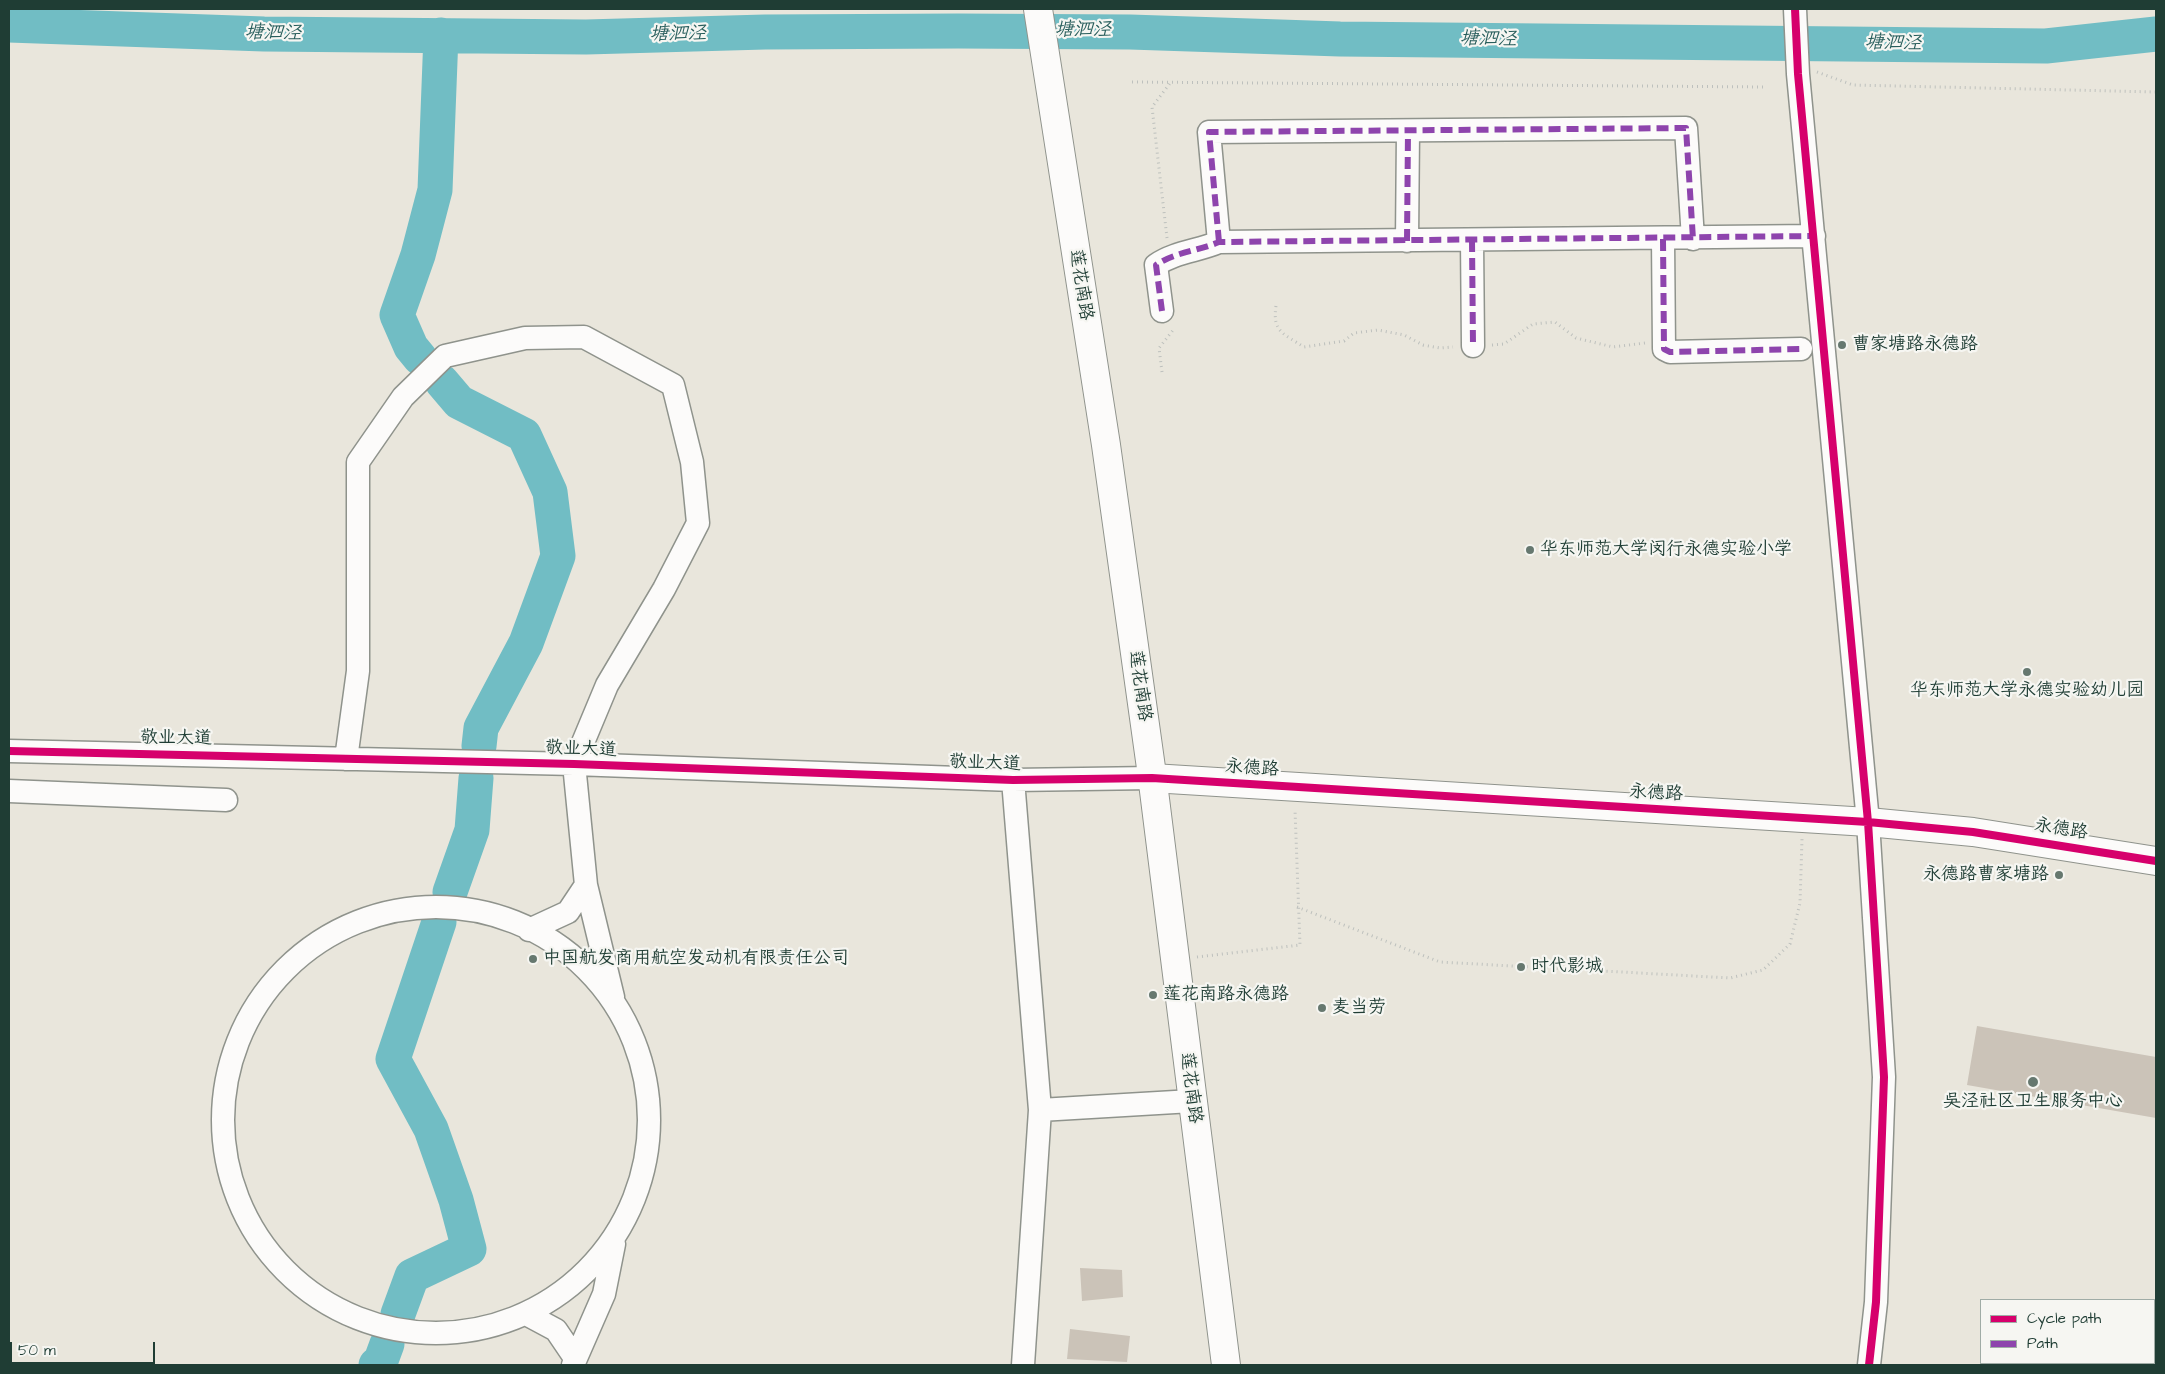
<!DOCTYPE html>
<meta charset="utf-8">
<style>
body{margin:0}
#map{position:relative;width:2165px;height:1374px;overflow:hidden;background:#e9e6dc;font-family:"Architects Daughter",sans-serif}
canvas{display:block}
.frame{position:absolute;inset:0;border:10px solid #1f3d34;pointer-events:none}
.legend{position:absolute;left:1980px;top:1299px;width:175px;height:65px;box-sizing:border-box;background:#f6f6f2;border:1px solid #a0aca6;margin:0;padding:6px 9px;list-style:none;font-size:15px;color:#1f3d34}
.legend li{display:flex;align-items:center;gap:10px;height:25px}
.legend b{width:25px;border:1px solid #a0aca6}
.scale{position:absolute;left:10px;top:1342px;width:145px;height:22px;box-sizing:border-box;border:2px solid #1f3d34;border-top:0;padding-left:6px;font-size:15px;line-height:18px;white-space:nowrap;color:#1f3d34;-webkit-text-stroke:4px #f6f6f2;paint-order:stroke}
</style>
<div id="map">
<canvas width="2165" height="1374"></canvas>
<div class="frame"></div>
<ul class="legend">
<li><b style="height:6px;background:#d6006c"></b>Cycle path</li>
<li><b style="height:6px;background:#8e44ad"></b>Path</li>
</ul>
<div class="scale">50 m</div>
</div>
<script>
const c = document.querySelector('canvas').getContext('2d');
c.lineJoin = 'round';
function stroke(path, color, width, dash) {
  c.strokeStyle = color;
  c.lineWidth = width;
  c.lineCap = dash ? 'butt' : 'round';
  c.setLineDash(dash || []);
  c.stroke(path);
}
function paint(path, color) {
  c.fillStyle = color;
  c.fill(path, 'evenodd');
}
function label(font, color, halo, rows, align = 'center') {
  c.font = font + ' "Architects Daughter","LXGW WenKai TC",sans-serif';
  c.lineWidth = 4.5;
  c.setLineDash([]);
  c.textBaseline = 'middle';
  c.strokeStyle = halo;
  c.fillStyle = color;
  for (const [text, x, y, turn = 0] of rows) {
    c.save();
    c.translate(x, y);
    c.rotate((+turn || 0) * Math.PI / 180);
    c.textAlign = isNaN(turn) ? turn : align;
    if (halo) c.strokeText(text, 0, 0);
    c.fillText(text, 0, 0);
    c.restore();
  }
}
stroke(new Path2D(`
 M9 25 264 34 586 37 765 32 958 31 1130 32 1340 39 2046 46 2156 34
 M420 358 411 347 397 315 418 255 435 190 441 35
 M442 382 459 402 524 435 550 492 558 556 526 643 481 728 479 746
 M450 892 472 830 476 778
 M398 1314 412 1276 469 1249 456 1200 431 1129 393 1059 439 922
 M376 1365 380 1363 387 1344`), '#71bdc4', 35);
paint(new Path2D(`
 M1977 1026 2156 1057V1118L1967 1085Z
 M1080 1268 1122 1270 1123 1297 1082 1301Z
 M1070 1329 1130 1336 1127 1362 1067 1359Z`), '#cbc3b8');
const street = new Path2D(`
 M1795 9 1798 74 1868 822 1884 1077 1876 1302 1869 1365
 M1663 239 1664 349 1670 352 1801 349
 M1472 240 1473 346
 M1407 241 1408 131
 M1219 242 1209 132 1686 128 1693 239
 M1162 311 1156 265C1175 252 1198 251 1219 242L1814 236
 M9 751 574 764 1013 780 1152 778
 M346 759 358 671V462L403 397 445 356 525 338 584 337 673 385 692 462 698 523 664 589 607 685 574 764 586 885 613 997
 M1013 780 1040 1110 1192 1101
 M9 791 226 800
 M223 1120a213 213 0 1 1 426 0a213 213 0 1 1-426 0Z
 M529 930 568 912 586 885
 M528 1315 556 1330 575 1358
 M573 1365 604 1294 614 1244
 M1023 1365 1040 1110`);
const secondary = new Path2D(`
 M1152 778 1868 822 1973 832 2156 861`);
const primary = new Path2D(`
 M1038 9 1106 445 1152 775 1226 1365`);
stroke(street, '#8f938c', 25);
stroke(secondary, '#8f938c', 30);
stroke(primary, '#8f938c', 30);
stroke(new Path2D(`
 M1817 72 1853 85 2156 92
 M1132 82 1764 87
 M1167 238 1152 107 1171 82
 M1276 306C1272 332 1284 334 1304 347L1344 341 1354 333 1378 330 1404 335 1423 345 1440 348 1453 347
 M1492 345 1504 344 1533 324 1555 322 1576 338 1613 347 1645 343
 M1162 372 1159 348 1174 329
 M1297 907 1440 962 1730 978 1763 970 1790 944 1800 903 1802 839
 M1197 957 1300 945 1295 810`), '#bdc0bd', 3, [1, 4]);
stroke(street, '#fcfbfa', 22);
stroke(secondary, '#fcfbfa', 28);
stroke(primary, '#fcfbfa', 28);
stroke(new Path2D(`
 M1663 239 1664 349 1670 352 1801 349
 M1472 240 1473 346
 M1407 241 1408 131
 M1219 242 1209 132 1686 128 1693 239
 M1162 311 1156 265C1175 252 1198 251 1219 242L1814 236`), '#8e44ad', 6, [12, 6]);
stroke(new Path2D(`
 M1795 9 1798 74 1868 822 1884 1077 1876 1302 1869 1365
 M9 751 574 764 1013 780 1152 778 1868 822 1973 832 2156 861`), '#d6006c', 8);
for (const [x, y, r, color] of [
 [1842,345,5,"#66786f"],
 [1530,550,5,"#66786f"],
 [2027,672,5,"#66786f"],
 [2059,875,5,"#66786f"],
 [533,959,5,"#66786f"],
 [1521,967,5,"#66786f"],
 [1153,995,5,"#66786f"],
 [1322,1008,5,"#66786f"],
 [2033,1082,6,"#66786f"]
]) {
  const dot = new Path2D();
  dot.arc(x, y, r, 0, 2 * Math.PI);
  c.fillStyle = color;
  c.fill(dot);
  stroke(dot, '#f6f6f2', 2);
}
label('18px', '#1f3d34', '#f6f6f2', [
 ["莲花南路",1080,285,81],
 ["莲花南路",1139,686,82],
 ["敬业大道",176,739,1],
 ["敬业大道",581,750,2],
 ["敬业大道",985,764,2],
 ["永德路",1252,769,4],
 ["永德路",1656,794,3],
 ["永德路",2061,830,9],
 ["莲花南路",1190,1088,83]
]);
label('18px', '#1f3d34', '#f6f6f2', [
 ["曹家塘路永德路",1852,345],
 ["华东师范大学闵行永德实验小学",1540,550],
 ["华东师范大学永德实验幼儿园",2027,691,"center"],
 ["永德路曹家塘路",2049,875,"right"],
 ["中国航发商用航空发动机有限责任公司",543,959],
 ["时代影城",1531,967],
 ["莲花南路永德路",1163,995],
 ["麦当劳",1332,1008],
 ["吴泾社区卫生服务中心",2033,1102,"center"]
], 'left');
label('italic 19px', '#285e5c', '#f6f6f2', [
 ["塘泗泾",1083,31],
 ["塘泗泾",273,34,1],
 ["塘泗泾",678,35,-1],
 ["塘泗泾",1488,40,1],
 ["塘泗泾",1893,44,1]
]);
</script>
